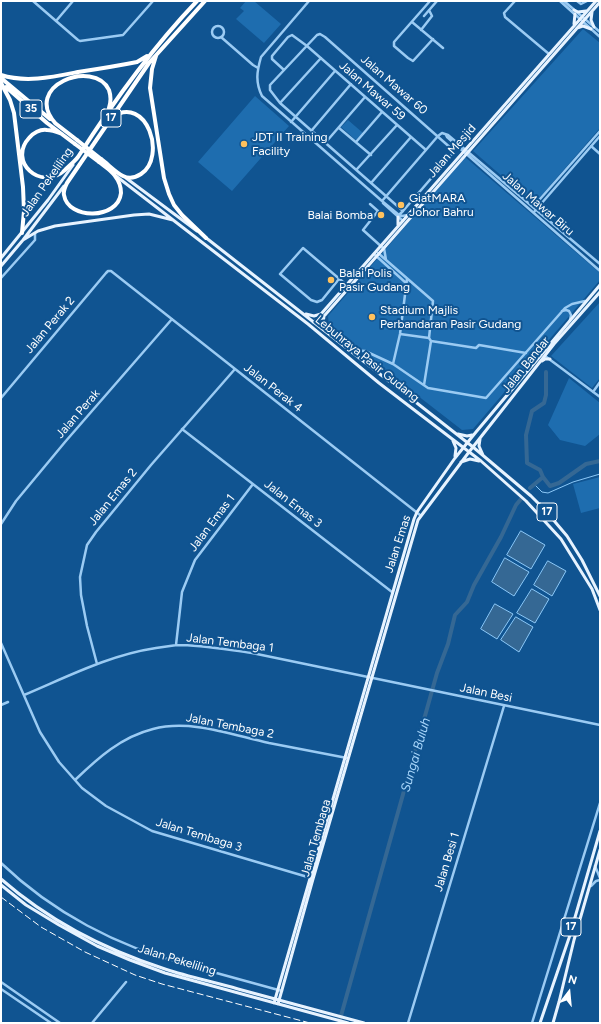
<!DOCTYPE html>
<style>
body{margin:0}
#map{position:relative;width:601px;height:1024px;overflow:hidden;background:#105491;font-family:Figtree,sans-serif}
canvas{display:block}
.frame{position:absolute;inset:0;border:2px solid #fff;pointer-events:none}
.north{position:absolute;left:549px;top:972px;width:40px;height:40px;-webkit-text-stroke:3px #105491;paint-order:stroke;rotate:16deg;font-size:11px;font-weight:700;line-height:16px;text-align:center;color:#fff}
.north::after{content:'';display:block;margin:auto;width:14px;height:18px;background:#fff;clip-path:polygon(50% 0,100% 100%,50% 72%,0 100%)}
</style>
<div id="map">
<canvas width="601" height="1024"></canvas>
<div class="frame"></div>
<div class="north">N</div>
</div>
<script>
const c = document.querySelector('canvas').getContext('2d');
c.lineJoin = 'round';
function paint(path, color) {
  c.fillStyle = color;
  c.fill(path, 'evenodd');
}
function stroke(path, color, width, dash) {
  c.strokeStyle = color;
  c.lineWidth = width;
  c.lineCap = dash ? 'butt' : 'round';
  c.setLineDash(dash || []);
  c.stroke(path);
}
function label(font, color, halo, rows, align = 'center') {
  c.font = font + ' Figtree,sans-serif';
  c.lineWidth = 4;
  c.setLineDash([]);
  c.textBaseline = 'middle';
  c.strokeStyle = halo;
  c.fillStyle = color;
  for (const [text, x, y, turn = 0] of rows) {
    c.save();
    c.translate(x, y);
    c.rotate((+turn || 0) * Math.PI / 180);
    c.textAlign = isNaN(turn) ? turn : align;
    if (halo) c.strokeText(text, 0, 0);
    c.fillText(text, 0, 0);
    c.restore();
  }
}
paint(new Path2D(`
 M246 1H254L281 24 264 43 236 19 244 11 240 8Z
 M583 29 600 43V128L534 204 473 151Z
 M255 96 289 126 232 191 198 162Z
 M348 120 363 133 356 140 341 127Z
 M465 157 600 273V280L473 429 462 430 329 327 328 316Z
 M600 302V378L592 388 551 356Z
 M569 378 600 403V434L585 446 560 440 548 425Z
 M600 477V508L581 513 573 484Z`), '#1e6daf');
const water = new Path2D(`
 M521 531 545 545 531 569 507 555Z
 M505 558 529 572 514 596 492 582Z
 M548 561 566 571 552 596 534 585Z
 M532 589 549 599 535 623 517 613Z
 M495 604 513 614 497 639 481 629Z
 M516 617 533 627 519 652 501 640Z`);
paint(water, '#356894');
stroke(water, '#8cc8f7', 1);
stroke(new Path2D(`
 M534 484 542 492 548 493 573 482 600 474`), '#8cc8f7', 1);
stroke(new Path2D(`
 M543 477 550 486 559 483 586 464 600 461
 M530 488 543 477 540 470 527 463 526 435 532 411 544 403 546 395V372
 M339 1023 437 673 448 644 455 615 467 602 474 585 501 537 516 505 521 499`), '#356894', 4);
stroke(new Path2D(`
 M33 1 78 40 80 41 123 35 153 1
 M309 1 261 57C257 71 255 82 262 96L382 201 399 215 402 216 408 215
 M430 1 394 42V46L408 58 413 61 433 39
 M515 1 504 13 505 17 549 54
 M560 1 600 37
 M564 1 600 32
 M577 1 581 4 587 1
 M424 16 437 1
 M56 21 73 1
 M412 22 443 48
 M212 32a6 6 0 1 1 12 0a6 6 0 1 1-12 0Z
 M421 30 432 16 429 10
 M221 37 253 65 258 68
 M284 70 272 59V56L288 37 292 35 307 46 426 150
 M280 103 321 58
 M291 122 335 71
 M339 128 371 155
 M312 130 351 84
 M446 135 447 137 600 271
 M326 142 365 97
 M356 142 382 112
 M591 146 600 154
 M357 169 397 125
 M371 183 411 137
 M382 201 438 136 442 133 448 135 600 264
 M383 203 403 221
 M370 204 378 211 363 230 383 248
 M533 207 600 131
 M534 212 600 136
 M399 215 403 211 453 153V150L325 37 320 34 317 35 270 85V90L280 103 403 211
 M384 248 386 260
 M378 253 433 301 429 338
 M374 254 406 283
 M1 278 35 240V233
 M339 279 322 300 317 302 311 300 280 274 303 248 349 287
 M562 311 566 310 569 311 571 315 570 320
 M400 334 429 338 431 341 476 348 479 345 526 353
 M349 350 365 351 393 364 428 388 486 398 565 308 572 304 585 301
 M545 356 600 397
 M393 364 400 334 407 279
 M424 385 431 341
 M593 392 600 382
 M1 398 106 273 108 271H111L420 515
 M182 429 392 592
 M1 524 16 501 65 442 172 319
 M1 643 40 732 59 762 82 788 106 806 152 831 311 878
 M176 645 182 592 195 560 253 484
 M97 664 87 626 81 595 80 577 87 545 96 532 151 465 235 369
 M24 695C67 677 109 655 156 648 163 647 170 646 177 645 202 645 228 650 252 653L600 725
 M1 705 8 702
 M75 780C98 758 121 737 153 729 191 719 232 735 269 743 295 748 321 753 347 758
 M1 863C52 912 118 947 186 964
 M595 866 600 878
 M591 886 596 881 600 880
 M191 966 282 991
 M1 982 60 1023
 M1 989 51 1023
 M92 1023 126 982
 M408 1023 504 706
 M532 1023 600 803`), '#9bcbf3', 2.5);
stroke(new Path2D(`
 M574 10 578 12 586 11
 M592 12 591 20 594 27
 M574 24 575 14
 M577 28 583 26 591 29
 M116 176 308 324 379 383 481 461 526 501 561 539 592 589 600 610
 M126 178 197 231
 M398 225V217
 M205 237 473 447 531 496 545 510 567 536 582 560 600 596
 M23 240 38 231 55 226 134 215 149 214 173 220
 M1 258 48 200 73 165
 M1 266 23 240 64 186
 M306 314 314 316 321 314 596 1
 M324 316 323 323 325 330
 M313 322 322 318 325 315 600 2
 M542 361 545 359H550
 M458 434 467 436 472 435
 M480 439 479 446 483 455
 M453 441 456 448 455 456
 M461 462 470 459 479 461
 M1 879C48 920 106 950 165 969 189 977 214 982 238 989 280 1000 322 1012 364 1023
 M1 885 26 905 59 925 97 946 130 960 165 973 348 1023
 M274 1003 414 519 417 512 455 458 476 432 600 285
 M278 1004 313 879 418 520 469 452 554 344 600 292
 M540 1023 569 938 600 831
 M553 1023 559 1002 574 940 600 850`), '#e7f3ff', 3);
stroke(new Path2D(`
 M156 56 152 69 150 88 164 178 169 194 174 205 182 215 206 238
 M1 75C26 83 53 77 78 72 98 69 117 66 137 62L147 56
 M1 78 50 119
 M1 83 10 100 14 113 23 187 24 211 22 233
 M6 87 47 123 75 144
 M55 123 77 140
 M56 124C21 86 94 58 109 90 111 96 111 102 109 108
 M62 134C57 132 53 130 47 130 40 129 33 133 29 138 8 161 40 192 65 170 69 166 74 162 78 157 113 102 152 48 197 1
 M101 159C108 164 115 172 123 176 129 179 135 178 141 174 167 157 147 94 112 117
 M99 162C104 166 111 170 115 176 119 181 121 187 121 193 118 220 68 220 64 195 63 191 65 187 67 183L149 63 205 1`), '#fff', 4);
stroke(new Path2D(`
 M1 897 41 927 85 952 135 975 162 984 310 1023`), '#fff', 1, [7, 3]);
stroke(new Path2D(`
 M77 140 101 159
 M75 144 99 162`), '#fff', 4);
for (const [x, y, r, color] of [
 [244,144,4,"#ffc15d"],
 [401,205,4,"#ffc15d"],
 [381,215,4,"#ffc15d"],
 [331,280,4,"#ffc15d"],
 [372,317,4,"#ffc15d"]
]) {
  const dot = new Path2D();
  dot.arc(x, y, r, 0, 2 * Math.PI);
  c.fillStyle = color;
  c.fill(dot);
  stroke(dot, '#105491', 1.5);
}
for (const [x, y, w] of [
 [31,109,22],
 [111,118,20],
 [547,512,20],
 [571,927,20]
]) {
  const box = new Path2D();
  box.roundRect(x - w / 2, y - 9, w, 18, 3);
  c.fillStyle = '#105491';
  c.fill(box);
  stroke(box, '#fff', 1);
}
label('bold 11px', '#fff', null, [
 ["35",31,109],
 ["17",111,118],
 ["17",547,512],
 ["17",571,927]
]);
label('12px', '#fff', '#105491', [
 ["Jalan Mawar 60",394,85,41],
 ["Jalan Mawar 59",372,91,41],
 ["Jalan Mesjid",452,151,-49],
 ["Jalan Pekeliling",47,182,-55],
 ["Jalan Mawar Biru",538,204,41],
 ["Jalan Perak 2",50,325,-50],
 ["Lebuhraya Pasir Gudang",367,359,39],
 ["Jalan Bandar",526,365,-51],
 ["Jalan Perak 4",273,388,38],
 ["Jalan Perak",78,414,-49],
 ["Jalan Emas 2",113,497,-51],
 ["Jalan Emas 3",293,504,38],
 ["Jalan Emas 1",212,523,-53],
 ["Jalan Emas",398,544,-72],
 ["Jalan Tembaga 1",230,643,7],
 ["Jalan Besi",486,693,12],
 ["Jalan Tembaga 2",230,726,11],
 ["Jalan Tembaga 3",199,835,17],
 ["Jalan Tembaga",316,838,-74],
 ["Jalan Besi 1",447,862,-73],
 ["Jalan Pekeliling",177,960,17]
]);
label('12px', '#fff', '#105491', [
 ["JDT II Training",252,137],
 ["Facility",252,151],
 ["GiatMARA",409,198],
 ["Johor Bahru",409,212],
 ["Balai Bomba",373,215,"right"],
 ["Balai Polis",339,273],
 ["Pasir Gudang",339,287],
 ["Stadium Majlis",380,310],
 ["Perbandaran Pasir Gudang",380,324]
], 'left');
label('italic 13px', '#a7d5fa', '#105491', [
 ["Sungai Buluh",416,755,-74]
]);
</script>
